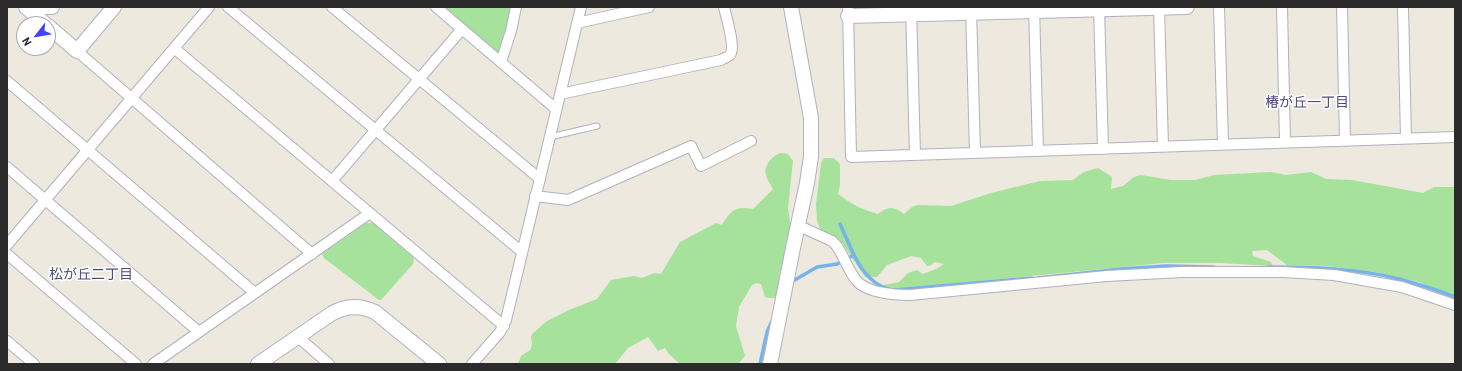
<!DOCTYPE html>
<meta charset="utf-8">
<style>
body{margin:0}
#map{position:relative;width:1462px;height:371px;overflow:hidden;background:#ede9de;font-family:Barlow,sans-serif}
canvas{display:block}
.frame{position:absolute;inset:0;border:8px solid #2b2b2b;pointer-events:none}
.north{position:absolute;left:16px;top:16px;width:40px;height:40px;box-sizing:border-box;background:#fff;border:1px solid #aaa;border-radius:50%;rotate:239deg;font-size:11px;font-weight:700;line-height:16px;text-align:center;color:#2b2b2b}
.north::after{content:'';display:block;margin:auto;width:14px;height:18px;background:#4542f5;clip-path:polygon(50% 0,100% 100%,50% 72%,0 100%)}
</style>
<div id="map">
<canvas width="1462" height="371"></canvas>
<div class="frame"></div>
<div class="north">N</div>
</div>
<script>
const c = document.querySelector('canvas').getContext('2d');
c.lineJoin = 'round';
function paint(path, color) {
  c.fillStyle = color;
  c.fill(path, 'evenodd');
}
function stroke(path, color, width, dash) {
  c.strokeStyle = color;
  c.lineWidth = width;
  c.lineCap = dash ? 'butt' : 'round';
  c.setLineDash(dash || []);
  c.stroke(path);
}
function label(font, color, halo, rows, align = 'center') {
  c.font = font + ' Barlow,"Noto Sans JP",sans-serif';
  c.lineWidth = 3;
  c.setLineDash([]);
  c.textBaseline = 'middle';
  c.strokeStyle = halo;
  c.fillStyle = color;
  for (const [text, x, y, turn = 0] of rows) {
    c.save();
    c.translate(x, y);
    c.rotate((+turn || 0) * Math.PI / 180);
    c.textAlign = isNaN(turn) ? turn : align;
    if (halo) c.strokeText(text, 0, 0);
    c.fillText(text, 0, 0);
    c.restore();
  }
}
paint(new Path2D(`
 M443 7H512L501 51 496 52Z
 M780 153 788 154 793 161 788 208 791 230 785 262 779 274V296C774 298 770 299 765 297L761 284 757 283 752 285 739 307 736 326 745 356 740 362 734 364H680L669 354 665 348 658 351 648 337 628 348 615 364H518L521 356 530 350 532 344 531 337 533 333 547 321 569 310 597 299 611 280 634 276 642 278 654 273 661 274 680 242 716 223 722 225C731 210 735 206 753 209L773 189C771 185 767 180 766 175 763 166 772 156 780 153Z
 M824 158H834L840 164V185L838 194C851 204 863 210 878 214 888 206 894 206 904 214L912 207 918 205 951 206 991 193 1040 181 1073 180 1084 172 1098 168 1112 177 1111 189 1123 186 1134 177 1141 175 1171 180H1195L1214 175 1271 172 1286 175 1311 172 1326 179 1352 180 1423 193 1434 187H1455V300L1419 282 1375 272 1326 266 1287 265 1267 250 1252 251 1253 256 1271 262 1273 266 1220 263H1163L889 290 882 288 884 285 899 282 908 273 917 270 923 274 936 269 944 264 935 262 931 265 927 266 921 258 911 256 887 265 877 277H865L842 243 821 231 817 221 816 204 821 163Z
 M366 223H374L414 258 413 264 381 300H379L324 258 322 254Z`), '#a6e29c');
stroke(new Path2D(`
 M854 255C861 269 872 285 889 289
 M1268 267C1311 267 1357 268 1399 279 1418 284 1437 290 1455 297
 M1038 278 1121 269 1166 266 1214 267
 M791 283 793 281 817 267 837 264 854 255 840 224
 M895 290 1032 278
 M760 364 767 332 772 321`), '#74b4ec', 3.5);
const lane = new Path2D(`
 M550 137 597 126`);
const street = new Path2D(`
 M228 7 522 252
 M332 7 540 179
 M436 7 556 109
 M848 7 851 157 1455 137
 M911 7 915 155
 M971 7 975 153
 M1034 7 1038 151
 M1099 7 1103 149
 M1159 7 1163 146
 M1219 7 1223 144
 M1282 7 1285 142
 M1342 7 1345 140
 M1403 7 1406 138
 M577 23 649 7
 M174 48 504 326
 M77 51 312 254
 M501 62 511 31 516 7
 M7 81 255 293
 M560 94 721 60C724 58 728 57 730 55 736 47 726 17 724 7
 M7 167 199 332
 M332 181 462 29
 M535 196 568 200 691 146 701 166 751 141
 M797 225 832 241 836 245C844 256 848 270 856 280 866 293 895 295 910 295L1107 276 1182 272H1283L1334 275 1402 287 1455 305
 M7 245 209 7
 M7 254 136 364
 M298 337 329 364
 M7 341 34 364
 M153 364 370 213
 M472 364 500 332 506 320 581 7`);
const secondary = new Path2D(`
 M26 7 45 24
 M36 7H52
 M848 16 1187 7
 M48 26 77 51 114 7
 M258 364 331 314C346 305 360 305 375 312L439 364
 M770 364 793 248 807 183 811 157V118L791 7`);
stroke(lane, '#b1b1be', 7);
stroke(street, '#b1b1be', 12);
stroke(secondary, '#b1b1be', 16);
stroke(lane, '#fff', 5);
stroke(street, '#fff', 10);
stroke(secondary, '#fff', 14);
label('14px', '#4d4c7b', '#fff', [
 ["椿が丘一丁目",1307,102],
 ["松が丘二丁目",91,274]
]);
</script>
